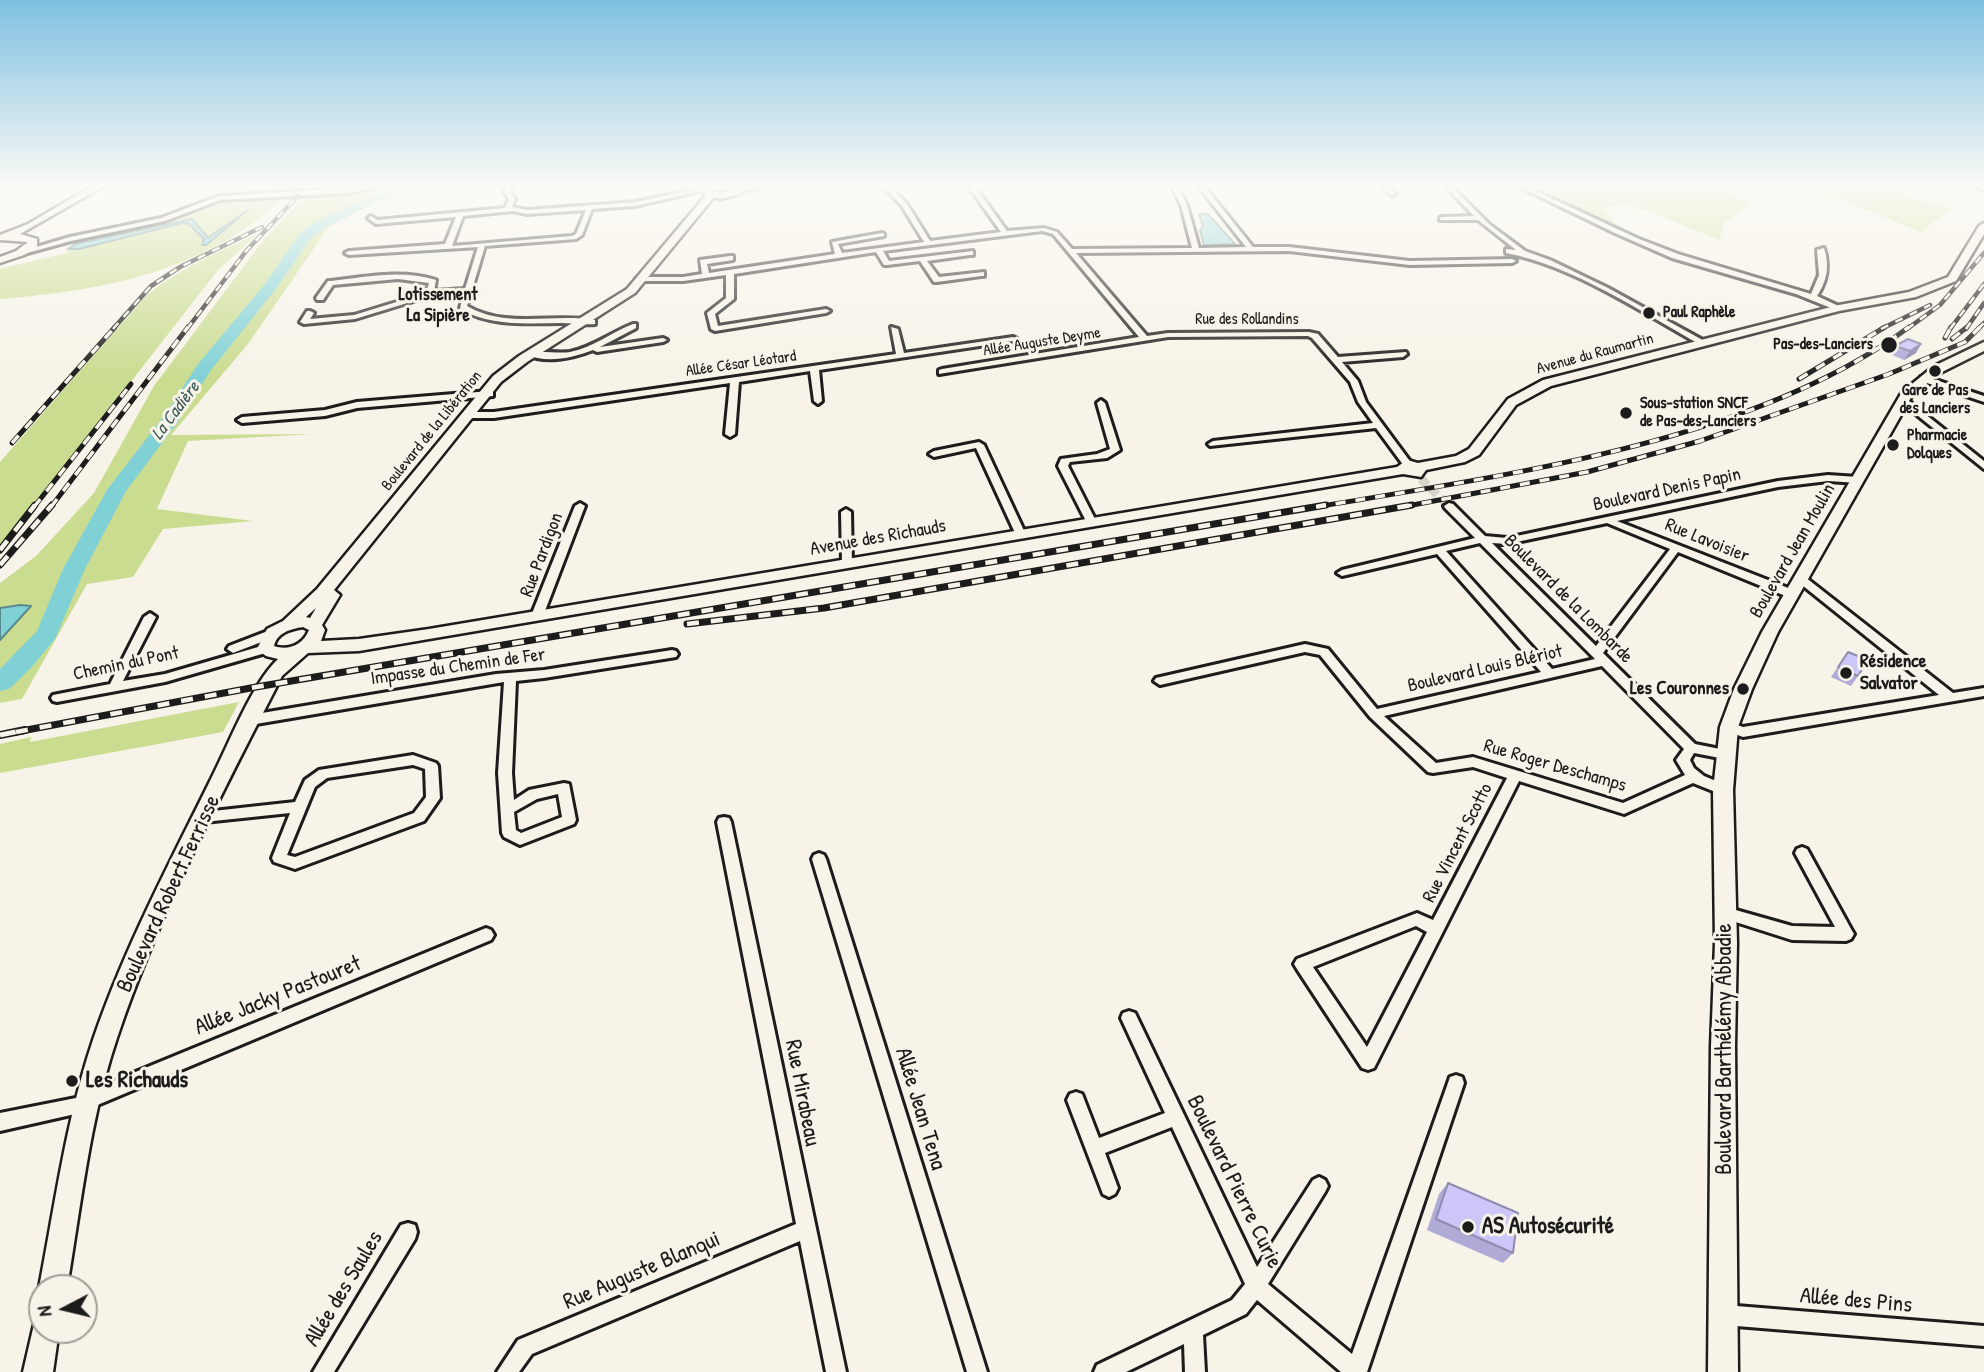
<!DOCTYPE html>
<meta charset="utf-8">
<style>
body{margin:0}
#map{position:relative;width:1984px;height:1372px;overflow:hidden;background:#f7f3e8;font-family:"Patrick Hand",sans-serif}
canvas{display:block}
.north{position:absolute;left:28px;top:1274px;width:70px;height:70px;box-sizing:border-box;background:#f7f3e8;border:2px solid #9f9d96;border-radius:50%;rotate:263deg;font-size:19px;font-weight:700;line-height:28px;text-align:center;color:#1c1c1c}
.north::after{content:'';display:block;margin:auto;width:24px;height:32px;background:#1c1c1c;clip-path:polygon(50% 0,100% 100%,50% 72%,0 100%)}
</style>
<div id="map">
<canvas width="1984" height="1372"></canvas>
<div class="north">N</div>
</div>
<script>
const c = document.querySelector('canvas').getContext('2d');
c.lineJoin = 'round';
function paint(path, color) {
  c.fillStyle = color;
  c.fill(path, 'evenodd');
}
function stroke(path, color, width, dash) {
  c.strokeStyle = color;
  c.lineWidth = width;
  c.lineCap = dash ? 'butt' : 'round';
  c.setLineDash(dash || []);
  c.stroke(path);
}
function label(font, color, halo, rows, align = 'center') {
  c.font = font + ' "Patrick Hand",sans-serif';
  c.lineWidth = 6;
  c.setLineDash([]);
  c.textBaseline = 'middle';
  c.strokeStyle = halo;
  c.fillStyle = color;
  for (const [text, x, y, turn = 0] of rows) {
    c.save();
    c.translate(x, y);
    c.rotate((+turn || 0) * Math.PI / 180);
    c.textAlign = isNaN(turn) ? turn : align;
    if (halo) c.strokeText(text, 0, 0);
    c.fillText(text, 0, 0);
    c.restore();
  }
}
paint(new Path2D(`
 M377 187H413L333 221 248 344 171 435 312 434 188 441 157 509 253 521 163 529 133 577 87 584 22 699 0 703V583L36 556 94 493 154 386 265 238 308 195 355 192Z
 M1527 187H1721L1750 205 1725 221 1719 240 1628 203 1604 208 1616 226Z
 M1810 187H1890L1916 199 1951 208 1921 232Z
 M285 196C205 272 106 290 0 299V269L66 253 72 249H68L75 244 73 242 177 220 210 205 239 198Z
 M259 233 218 270 14 532 0 545V462L145 297C179 268 219 252 259 233Z
 M239 702 223 732 0 773V744L31 737 30 742Z`), '#cadc90');
const water = new Path2D(`
 M248 210 206 245H202L204 239 189 224 182 223 79 249H68L75 244 192 219 208 238Z
 M1199 214H1208L1235 244 1204 245 1200 230 1203 226Z
 M20 605 31 606 0 640V608Z`);
paint(water, '#80d1d6');
stroke(water, '#58898c', 2);
paint(new Path2D(`
 M392 187H408L325 228 311 238 275 290 211 370 180 419 126 491 85 569 55 639 31 668 9 689 0 691V669L37 631 63 569 107 490 167 412 198 364 265 284 301 232 315 222Z`), '#80d1d6');
stroke(new Path2D(`
 M1421 479 1449 506`), '#d6d3c9', 9, [9, 4.5]);
const street = new Path2D(`
 M363 187H375L348 193 220 200 165 221 71 241 20 255 16 253 70 237 161 218 219 196Z
 M506 187H512L510 192 515 199 512 207 527 210 635 202 706 187 709 189 635 206 592 209 582 235 576 239 485 246 467 306C506 329 552 313 595 320V324C584 325 573 323 562 323 526 323 492 327 460 309L463 293 430 296 355 319 304 324 300 322 307 311H310L314 313 310 319 354 315 426 293 429 283 398 279 333 285 323 300H317L316 298 328 281H331C365 277 402 269 436 280L434 291 465 289 478 247 349 255 345 253 349 251 445 244 456 217 376 224 368 218 371 216 377 220 505 208 509 199 504 192ZM586 210 576 234 572 236 452 246 463 216 513 211 527 214Z
 M745 187H760L741 191 738 189Z
 M884 187H890L907 204 930 241 1001 232 969 187H975L1007 231 1044 228 1057 232 1072 249 1192 248 1181 205 1172 187H1178L1187 205 1199 248 1246 247 1199 187H1205L1253 247H1289L1410 261 1512 259 1516 261 1512 263 1410 265 1289 251 1076 253 1147 336 1168 333 1309 332 1318 334 1338 357 1406 352 1407 354 1403 357 1342 362 1358 381 1366 402 1412 464 1407 467 1404 466 1376 428 1210 446 1208 444 1213 441 1373 423 1358 402 1350 382 1312 338 1308 336 1168 337 939 374V370L942 369 1139 337 1053 234 1042 231 883 251 889 261 973 251V255H970L927 261 939 277 984 272V276H981L937 282H934L920 261 887 265H884L876 252 734 274V299L715 314 718 326 826 309 830 311 826 313 715 331 711 329 707 313 726 298V275L683 281H640L636 279 640 277H683L702 274 700 260 730 256H733V260L707 264 709 273 835 254 832 242 882 233 884 234V236L838 244 842 253 924 242 902 206Z
 M1383 187H1389L1396 194 1391 195Z
 M1446 187H1452L1490 225 1525 251 1550 260 1608 288 1708 343 1701 345C1641 312 1574 266 1506 253V249L1516 250 1478 220H1440V218L1442 217 1474 216Z
 M1520 187H1527L1639 239 1678 254 1811 294 1819 275 1817 250 1824 248C1830 266 1827 281 1817 296L1843 308 1836 310 1796 294 1672 258 1615 233Z
 M633 324H636V328L600 347 663 338 667 340 663 342 597 352 593 350C573 358 545 364 526 354 535 349 557 354 570 352 594 347 612 332 633 324Z
 M891 327 898 329 904 353 1013 337 1017 339 1013 341 819 370 822 401 818 404 814 401 810 371 739 382 735 434 730 437 725 434 730 383 494 418H467L462 415 467 412H494L896 354Z
 M1921 377H1927L1984 396V402L1921 381Z
 M490 391 493 392V396L357 408 325 416 242 423 237 420 242 417 325 410 357 402Z
 M1905 398 1984 461V469L1902 403 1901 401Z
 M1101 400 1105 403 1120 450 1107 458 1070 462 1068 466 1097 523 1092 526 1087 523 1058 466 1061 459 1097 454 1110 449 1097 403Z
 M979 442 984 445 1026 535 1025 537H1017L1016 535 976 448 934 457 929 454 934 451Z
 M1828 475 1858 477 1863 480 1858 483 1828 481 1778 487 1617 521 1796 591 1798 594 1796 597H1788L1678 552 1603 653 1695 744 1730 751 1732 754 1730 757 1725 759 1694 753 1690 760 1694 768 1704 776 1728 786 1730 790 1728 794 1723 795 1693 783 1624 814 1519 781 1374 1068 1368 1070 1362 1068 1297 969 1294 964 1297 959 1417 913 1433 920 1507 778 1473 767 1433 773 1428 772 1370 717 1320 655 1305 652 1160 685 1154 681 1156 678 1305 644 1328 649 1377 709 1541 672 1437 554 1342 576 1337 573 1342 570 1475 538 1445 508 1444 506 1449 503 1453 504 1485 536 1507 538 1778 481ZM1607 523 1670 549 1596 646 1492 543 1507 544ZM1480 543 1595 659 1552 669 1446 551ZM1602 666 1684 749 1676 760 1685 775 1623 803 1473 757 1436 763 1384 716ZM1416 926 1427 932 1367 1047 1313 967Z
 M580 503 585 506 543 616 541 619H533L531 616 575 506Z
 M846 509 851 512 852 564 847 567 842 564 841 512Z
 M1801 576 1805 577 1953 693 1984 688V696L1743 737 1724 730 1723 727 1724 724 1729 722 1743 727 1939 695 1797 581 1796 579Z
 M150 613 156 617 123 681 165 674 265 645 271 649 269 652 165 682 57 702 53 701 51 698 53 695 110 684 144 617Z
 M273 629 279 633 277 636 233 653 227 649 229 646Z
 M672 650 676 651 678 654 676 657 544 678 516 681 512 773 514 800 529 790 564 783 569 784 576 820 574 824 520 845 504 837 502 833 498 773 504 682 250 725 244 720 250 715 496 674 544 670ZM558 794 562 817 521 833 516 830 514 812 537 799Z
 M413 755 436 763 438 766 440 798 424 821 295 869 274 862 272 858 290 813 204 822 199 821 197 817 199 813 204 812 295 802 305 780 319 770ZM413 765 425 769 426 797 414 813 295 857 287 855 315 787 327 778Z
 M724 817 729 818 731 822 846 1372H826L800 1241 532 1354 519 1372H497L518 1340 796 1224 717 822 719 818Z
 M1802 847 1807 849 1851 929 1854 934 1851 939 1846 941 1792 940 1720 917 1718 913 1720 909 1725 907 1792 926 1835 927 1795 853 1797 849Z
 M819 853 824 855 826 859 987 1372H967L812 859 814 855Z
 M486 928 491 930 494 935 491 940 95 1106 93 1110 0 1131V1113L81 1097 82 1094Z
 M1129 1011 1135 1013 1257 1267 1313 1180 1319 1177 1325 1180 1328 1186 1325 1192 1268 1284 1352 1354 1448 1083 1450 1077 1456 1075 1462 1077 1464 1083 1367 1372H1341L1257 1300 1246 1314 1203 1335 1205 1372H1185L1184 1344 1126 1372H1094L1097 1365 1232 1300 1245 1284 1172 1127 1105 1153 1118 1188 1115 1194 1109 1197 1103 1194 1067 1100 1070 1094 1076 1092 1082 1094 1099 1138 1165 1113 1121 1018 1123 1013Z
 M408 1223 415 1225 417 1232 415 1239 334 1372H313L401 1225Z
 M1724 1305 1984 1326V1346L1724 1325 1717 1322 1714 1315 1717 1308Z`);
const secondary = new Path2D(`
 M91 187H102L20 234 37 239V247L24 255 0 263V257L16 251 28 242 0 240V235L28 224Z
 M703 187H711V191L720 193 734 190 736 187H745L740 194 720 199 714 197 635 293 527 362 501 382 334 590 340 595 322 625 325 630 321 641 359 639 429 629 1397 467 1407 460 1418 463 1456 456 1469 449 1508 399 1543 380 1839 305 1909 292 1948 277 1979 226 1984 223V234L1956 281 1916 297 1839 311 1551 386 1516 405 1479 455 1465 462 1426 470 1421 477 1403 474 429 639 359 651 308 653 282 676C222 793 159 913 117 1038 90 1118 81 1205 67 1288H42V1295L39 1288C55 1205 66 1120 93 1040 124 949 169 864 211 779 228 746 252 683 278 659L266 656 257 649 267 629 283 621 317 589 493 376 519 356 627 289 706 195 701 191ZM316 608 310 618 306 617ZM303 627 309 630C303 645 288 651 274 646 277 633 290 629 303 627Z
 M1978 187H1984V190L1980 189Z
 M1984 342V351L1942 372 1913 394 1778 632 1752 689 1738 727 1733 790 1737 943 1735 1046 1738 1372H1708L1711 1046 1715 943 1713 790 1720 727 1734 689 1762 632 1902 392 1934 366Z
 M42 1317V1330H59L53 1372H23L35 1320Z`);
stroke(street, '#1c1c1c', 6);
stroke(secondary, '#1c1c1c', 5);
paint(street, '#f7f3e8');
paint(secondary, '#f7f3e8');
const railFar3 = new Path2D(`
 M113 329 151 286 180 267 262 227
 M187 329 247 250 298 196
 M1881 329 1930 305
 M1907 329 1940 305 1984 253
 M1950 329 1984 284
 M1966 329 1984 303
 M1978 329 1984 323`);
const railFar2 = new Path2D(`
 M1945 338 1951 327
 M1952 339 1967 327
 M1799 379 1885 327
 M12 443 115 327
 M34 507 131 384
 M51 507 188 327
 M1316 507C1505 475 1753 443 1909 327
 M1402 507 1587 472 1700 441 1889 374 1965 342 1980 327`);
const railFar1 = new Path2D(`
 M0 550 35 505
 M0 565 52 505
 M687 624 824 608 1412 505
 M16 732 256 687 1326 505`);
const rail = new Path2D(`
 M0 735 25 730`);
stroke(railFar3, '#1c1c1c', 4.5);
stroke(railFar2, '#1c1c1c', 5);
stroke(railFar1, '#1c1c1c', 7);
stroke(rail, '#1c1c1c', 8);
stroke(railFar3, '#f7f3e8', 2.5, [8]);
stroke(railFar2, '#f7f3e8', 3.5, [10]);
stroke(railFar1, '#f7f3e8', 4.5, [12]);
stroke(rail, '#f7f3e8', 5, [16]);
paint(new Path2D(`
 M1921 344 1916 353 1904 360 1890 354 1895 346Z
 M1848 652 1858 676 1851 686 1831 677Z
 M1448 1183 1513 1253 1503 1263 1427 1230 1439 1194Z`), '#afaad6');
paint(new Path2D(`
 M1921 344 1916 353 1904 360 1910 351Z`), '#8f8bae');
const building = new Path2D(`
 M1908 339 1921 344 1910 351 1895 346Z
 M1848 652 1868 660 1858 676 1838 667Z
 M1448 1183 1518 1213 1513 1253 1436 1219Z`);
paint(building, '#ccc6f9');
stroke(building, '#8f8bae', 2);
const sky = c.createLinearGradient(0, 0, 0, 379);
sky.addColorStop(0, '#7ec0e1');
sky.addColorStop(0.49, '#fbfaf5');
sky.addColorStop(1, '#fbfaf500');
c.fillStyle = sky;
c.fillRect(0, 0, 1984, 379);
for (const [x, y, r, color] of [
 [1649,313,7,"#1c1c1c"],
 [1889,345,9,"#1c1c1c"],
 [1935,371,7,"#1c1c1c"],
 [1626,413,7,"#1c1c1c"],
 [1893,445,7,"#1c1c1c"],
 [1846,673,7,"#1c1c1c"],
 [1743,689,7,"#1c1c1c"],
 [72,1081,7,"#1c1c1c"],
 [1468,1227,7,"#1c1c1c"]
]) {
  const dot = new Path2D();
  dot.arc(x, y, r, 0, 2 * Math.PI);
  c.fillStyle = color;
  c.fill(dot);
  stroke(dot, '#f7f3e8', 2.5);
}
label('bold 16px', '#1c1c1c', '#f7f3e8', [
 ["Paul Raphèle",1663,313],
 ["Pas-des-Lanciers",1873,345,"right"],
 ["Gare de Pas",1935,391,"center"],
 ["des Lanciers",1935,409,"center"],
 ["Sous-station SNCF",1640,404],
 ["de Pas-des-Lanciers",1640,422],
 ["Pharmacie",1907,436],
 ["Dolques",1907,454]
], 'left');
label('16px', '#1c1c1c', '#f7f3e8', [
 ["Rue des Rollandins",1247,320],
 ["Allée Auguste Deyme",1042,342,-9],
 ["Avenue du Raumartin",1595,354,-15],
 ["Allée César Léotard",741,364,-8],
 ["Boulevard de la Libération",432,431,-51]
]);
label('bold 18px', '#1c1c1c', '#f7f3e8', [
 ["Lotissement",438,295],
 ["La Sipière",438,316]
]);
label('italic 18px', '#3f5b5d', '#f7f3e8', [
 ["La Cadière",176,411,-53]
]);
label('19px', '#1c1c1c', '#f7f3e8', [
 ["Boulevard Denis Papin",1667,490,-12],
 ["Avenue des Richauds",878,538,-10],
 ["Rue Lavoisier",1707,541,22],
 ["Boulevard Jean Moulin",1793,551,-60],
 ["Rue Pardigon",542,555,-69],
 ["Boulevard de la Lombarde",1568,599,45],
 ["Chemin du Pont",126,664,-12],
 ["Impasse du Chemin de Fer",458,667,-8],
 ["Boulevard Louis Blériot",1485,669,-13],
 ["Rue Roger Deschamps",1555,766,16],
 ["Rue Vincent Scotto",1458,843,-63]
]);
label('bold 19px', '#1c1c1c', '#f7f3e8', [
 ["Résidence",1860,662],
 ["Salvator",1860,684],
 ["Les Couronnes",1729,689,"right"]
], 'left');
label('23px', '#1c1c1c', '#f7f3e8', [
 ["Boulevard Robert Ferrisse",169,894,-65],
 ["Allée Jacky Pastouret",278,996,-22],
 ["Boulevard Barthélémy Abbadie",1725,1049,-90],
 ["Rue Mirabeau",802,1093,79],
 ["Allée Jean Tena",920,1109,73],
 ["Boulevard Pierre Curie",1234,1182,64],
 ["Rue Auguste Blanqui",642,1271,-23],
 ["Allée des Saules",344,1289,-59],
 ["Allée des Pins",1856,1301,5]
]);
label('bold 23px', '#1c1c1c', '#f7f3e8', [
 ["Les Richauds",86,1081],
 ["AS Autosécurité",1482,1227]
], 'left');
</script>
